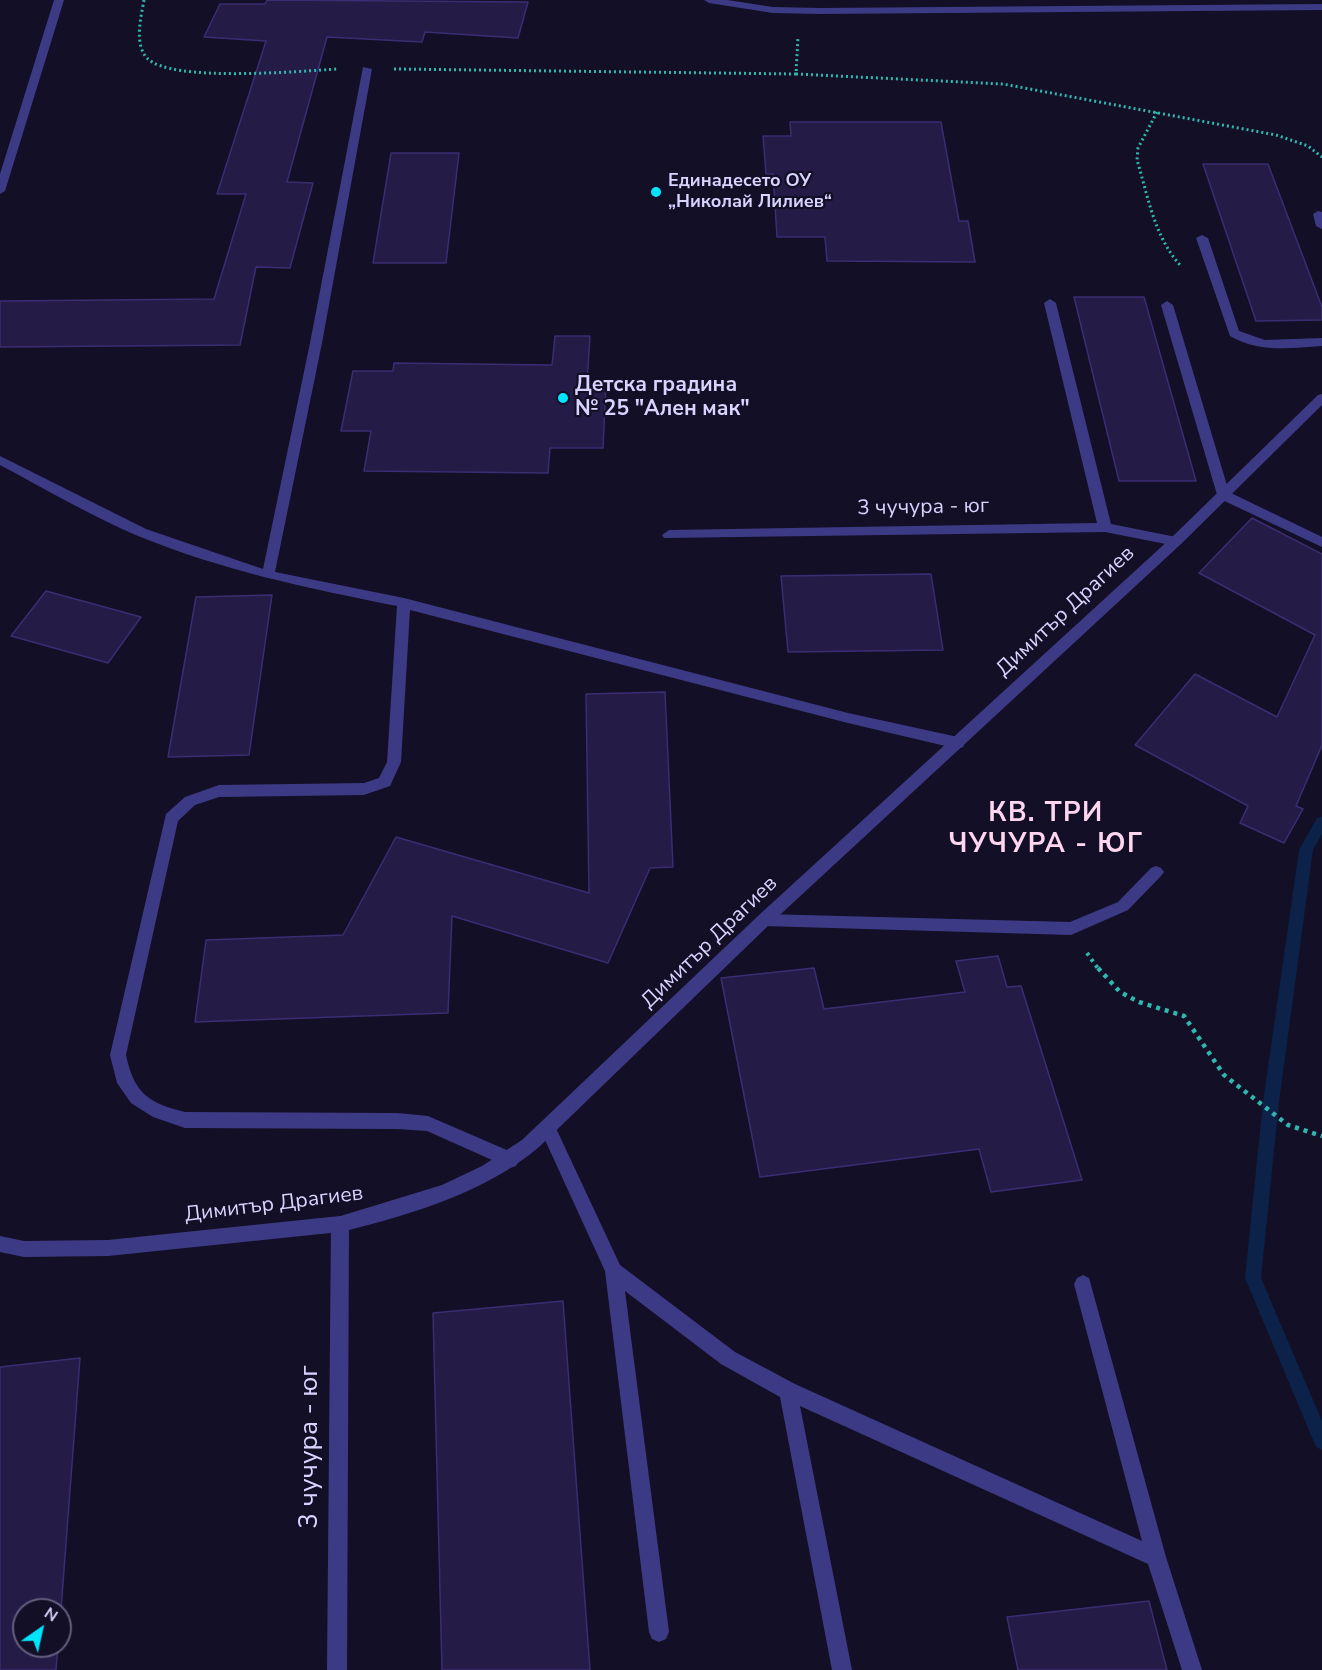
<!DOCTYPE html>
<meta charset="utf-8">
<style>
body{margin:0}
#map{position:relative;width:1322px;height:1670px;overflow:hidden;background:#130f26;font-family:"Nunito Sans",sans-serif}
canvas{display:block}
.north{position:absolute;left:12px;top:1598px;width:60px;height:60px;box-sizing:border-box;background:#130f26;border:2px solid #625e7d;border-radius:50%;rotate:34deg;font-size:16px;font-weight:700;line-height:24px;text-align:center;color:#d9d4ff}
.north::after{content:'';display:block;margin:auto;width:21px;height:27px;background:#00e5ff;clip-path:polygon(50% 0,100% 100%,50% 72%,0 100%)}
</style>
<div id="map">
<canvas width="1322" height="1670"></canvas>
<div class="north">N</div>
</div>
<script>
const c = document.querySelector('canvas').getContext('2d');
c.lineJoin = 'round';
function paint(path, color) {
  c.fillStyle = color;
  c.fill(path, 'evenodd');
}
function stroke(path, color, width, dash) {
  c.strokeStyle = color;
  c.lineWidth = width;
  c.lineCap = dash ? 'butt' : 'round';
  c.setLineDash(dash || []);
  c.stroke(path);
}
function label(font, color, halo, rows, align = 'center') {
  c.font = font + ' "Nunito Sans",sans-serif';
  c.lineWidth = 4.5;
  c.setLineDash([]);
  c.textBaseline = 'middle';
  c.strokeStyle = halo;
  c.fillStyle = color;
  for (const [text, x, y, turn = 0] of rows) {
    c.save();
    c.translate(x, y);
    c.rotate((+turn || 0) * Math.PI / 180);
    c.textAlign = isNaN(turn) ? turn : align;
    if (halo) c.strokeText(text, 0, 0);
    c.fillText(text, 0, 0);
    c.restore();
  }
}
paint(new Path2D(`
 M1322 817V834L1313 850 1279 1102 1261 1278 1322 1421V1450L1316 1447 1245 1278 1263 1102 1299 850 1317 818Z`), '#0c2248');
const building = new Path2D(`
 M267 0 528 2 518 38 425 32 422 42 327 37 287 182 313 183 290 268 256 267 240 345 0 347V301L214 299 246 194H217L266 41 204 37 220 4H265Z
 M790 122H941L959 221H968L975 262 827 261 825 237H777L773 174H766L763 136H791Z
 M391 153H459L446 263H373Z
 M1203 164H1268L1322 307V320L1256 321Z
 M1074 297H1144L1196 481H1119Z
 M555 336H590L587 382 606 383 603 448H550L548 473 364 471 371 431H341L353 371H393L394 363 552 365Z
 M1252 518 1322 554V745L1296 806 1303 809 1284 843 1240 823 1248 806 1135 745 1195 674 1277 717 1315 635 1199 573Z
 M931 574 943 650 788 652 781 576Z
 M46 591 141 617 108 663 11 636Z
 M272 595 249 755 168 757 196 597Z
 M665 692 673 867 650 868 608 963 452 916 448 1013 195 1022 206 940 343 935 396 837 589 893 586 694Z
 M998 956 1007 987 1021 986 1082 1180 991 1192 979 1149 760 1177 721 978 814 968 824 1009 965 992 956 961Z
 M563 1301 590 1670H442L433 1313Z
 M80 1358 60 1623V1610H24V1646H58L56 1670H0V1367Z
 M1149 1601 1167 1670H1018L1007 1617Z`);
paint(building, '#241b47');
stroke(building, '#3b2d73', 1.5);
stroke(new Path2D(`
 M144 0C141 17 134 44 147 58 170 83 302 71 338 69
 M394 69 796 74 798 37
 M796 74 1003 84 1276 135 1308 146 1322 157
 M1157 112 1138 148 1137 160C1148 196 1154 236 1180 265`), '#2fb8b0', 3, [2, 3]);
stroke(new Path2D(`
 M1087 953 1099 970`), '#2fb8b0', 4, [3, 4.5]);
stroke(new Path2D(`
 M1098 968 1120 992 1139 1002 1184 1016 1224 1075 1288 1125 1322 1136`), '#2fb8b0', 4.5, [4, 5]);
paint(new Path2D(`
 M1318 211 1322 212V229L1316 226 1313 214Z
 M1202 235 1208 238 1239 331 1265 340 1322 338V346C1290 348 1259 353 1230 336L1196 238Z
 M1050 299 1056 303 1111 524 1181 538 1183 541 1181 544 1176 546 1105 532 664 538 662 535 669 530 1097 523 1044 303Z
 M1167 301 1173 305 1229 492 1322 537V547L1218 498 1161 305Z
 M1156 866 1161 868 1164 872 1161 876 1128 910 1071 935 764 926 759 925 756 920 759 915 764 914 1070 922 1118 902 1151 868Z
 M548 1121 554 1124 620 1265 735 1352 795 1384 1142 1541 1074 1284 1077 1278 1083 1275 1089 1278 1166 1557 1202 1670H1182L1148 1564 800 1406 852 1670H832L780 1397 721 1364 625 1291 669 1632 666 1639 659 1642 652 1639 649 1632 605 1271 540 1129 542 1124Z`), '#3d3a85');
paint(new Path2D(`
 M54 0H64L5 191 0 194V174Z
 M704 0H727L773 7 820 8 1322 4V10L820 14 773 13 709 3Z
 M363 67 372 69 322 343 275 572 404 598 848 713 958 737 963 739 965 743 963 747 958 749 848 723 410 610 401 762 390 786 364 795 219 797 195 805 178 821 126 1055C134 1093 148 1103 185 1112L397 1113 428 1116 516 1154 519 1160 516 1166 510 1168 427 1131 397 1129 185 1128 153 1117 131 1103 117 1083 110 1055 166 814 185 797 219 785 364 783 379 778 387 762 397 606C307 588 224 571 138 536 91 516 45 489 0 465V456L146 529 263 569 310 343Z
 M340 1216 346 1218 349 1224 346 1230 340 1232 108 1256 24 1257 0 1252V1236L24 1241 108 1240Z`), '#3d3a85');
paint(new Path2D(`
 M1322 394V405L1181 544 769 925 539 1147C486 1192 415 1213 349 1230L347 1670H327L331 1224 334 1218 442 1185 482 1166 522 1140 759 915 1171 538 1318 395Z`), '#3d3a85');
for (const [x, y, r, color] of [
 [656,192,6,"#00e5ff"],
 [563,398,6,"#00e5ff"]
]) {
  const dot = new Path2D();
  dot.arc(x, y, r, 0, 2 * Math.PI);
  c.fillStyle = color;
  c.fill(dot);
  stroke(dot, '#130f26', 2);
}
label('bold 18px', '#d9d4ff', '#130f26', [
 ["Единадесето ОУ",668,182],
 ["„Николай Лилиев“",668,203]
], 'left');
label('bold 21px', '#d9d4ff', '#130f26', [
 ["Детска градина",575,386],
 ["№ 25 \"Ален мак\"",575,410]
], 'left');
label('21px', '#d9d4ff', '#130f26', [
 ["3 чучура - юг",923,508,-1],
 ["Димитър Драгиев",1066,612,-43],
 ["Димитър Драгиев",710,943,-44],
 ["Димитър Драгиев",274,1205,-7]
]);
label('26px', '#d9d4ff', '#130f26', [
 ["3 чучура - юг",311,1447,-90]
]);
c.letterSpacing = '1.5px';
label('bold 27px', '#ffd6f0', '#130f26', [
 ["КВ. ТРИ",1046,814],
 ["ЧУЧУРА - ЮГ",1046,845]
]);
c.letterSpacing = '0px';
</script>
